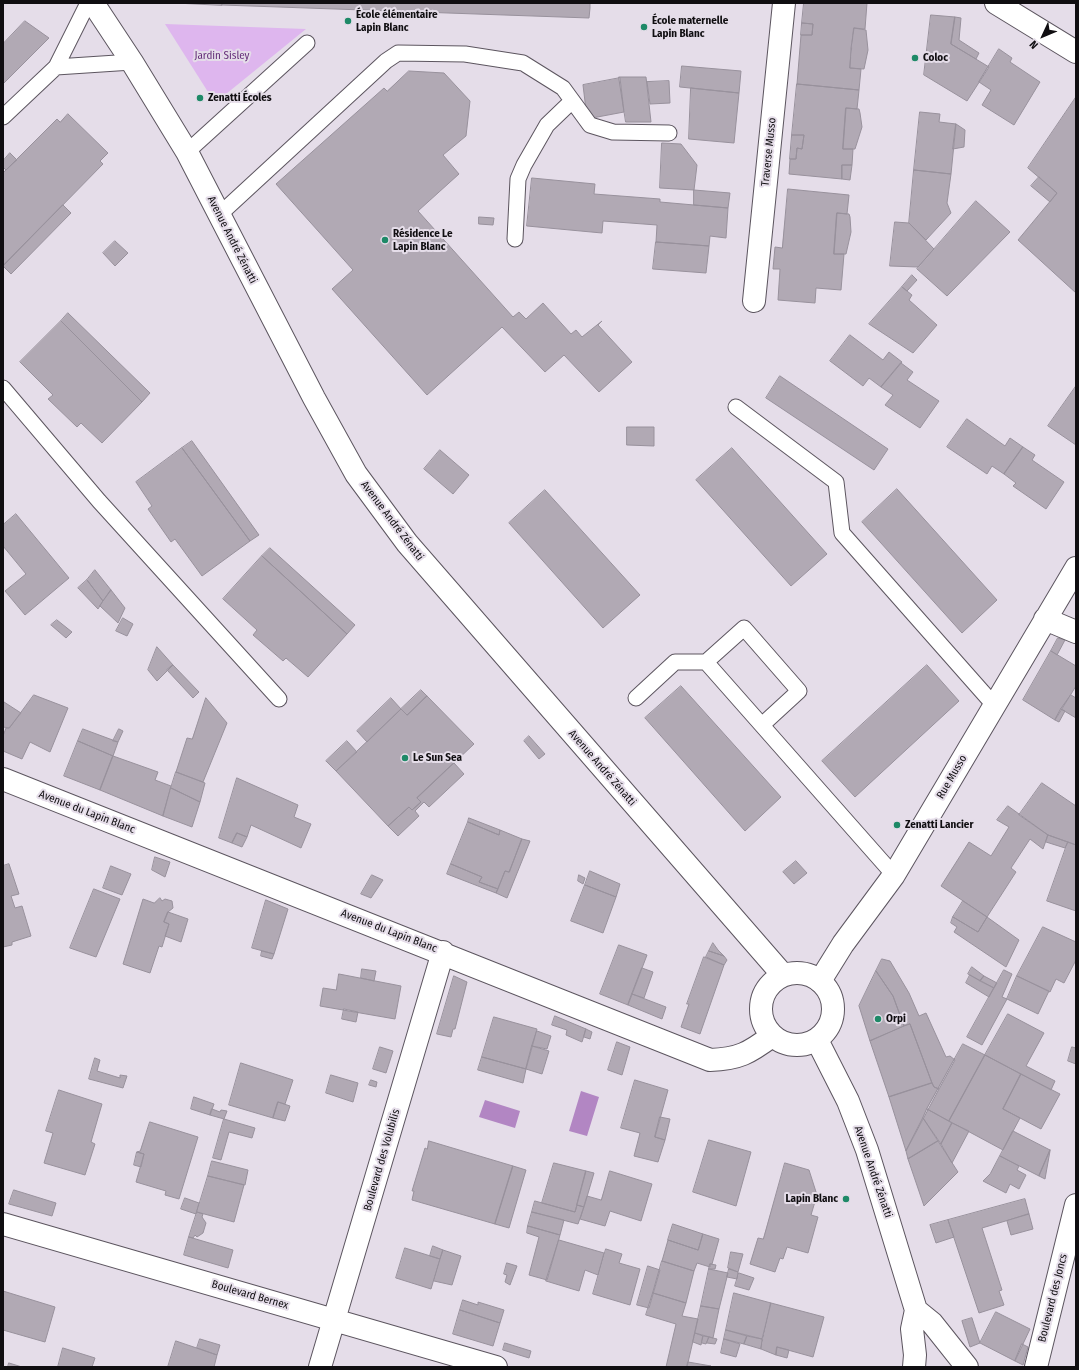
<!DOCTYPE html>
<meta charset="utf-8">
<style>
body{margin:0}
#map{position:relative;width:1079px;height:1370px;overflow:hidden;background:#e5dde9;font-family:"Fira Sans Condensed",sans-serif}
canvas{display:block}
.frame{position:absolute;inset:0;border:4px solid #100e11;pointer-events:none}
.north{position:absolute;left:1023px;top:16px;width:40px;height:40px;-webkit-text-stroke:3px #e5dde9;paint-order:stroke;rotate:226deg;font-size:11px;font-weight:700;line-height:16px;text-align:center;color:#100e11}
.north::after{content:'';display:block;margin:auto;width:14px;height:18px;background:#100e11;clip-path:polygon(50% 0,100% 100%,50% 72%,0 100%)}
</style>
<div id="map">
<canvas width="1079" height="1370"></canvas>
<div class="frame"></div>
<div class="north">N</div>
</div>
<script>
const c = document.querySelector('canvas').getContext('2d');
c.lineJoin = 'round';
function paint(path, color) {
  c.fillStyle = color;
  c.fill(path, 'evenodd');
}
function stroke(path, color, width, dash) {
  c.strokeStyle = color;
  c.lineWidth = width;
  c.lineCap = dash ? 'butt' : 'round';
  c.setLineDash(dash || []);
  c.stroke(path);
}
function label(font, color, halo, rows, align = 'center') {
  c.font = font + ' "Fira Sans Condensed",sans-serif';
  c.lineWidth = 4;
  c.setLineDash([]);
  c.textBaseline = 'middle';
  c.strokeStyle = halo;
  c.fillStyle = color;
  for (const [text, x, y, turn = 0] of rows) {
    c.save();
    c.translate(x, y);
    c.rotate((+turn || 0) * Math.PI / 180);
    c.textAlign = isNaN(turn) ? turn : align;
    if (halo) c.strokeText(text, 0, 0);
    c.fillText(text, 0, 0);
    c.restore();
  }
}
paint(new Path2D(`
 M165 24 306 29 215 103Z`), '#deb6ee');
paint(new Path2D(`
 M581 1091 599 1097 587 1136 569 1131Z
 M485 1100 520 1111 515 1128 479 1117Z`), '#b286c3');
const building = new Path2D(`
 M176 3H222V5Z
 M222 3H590V8L589 18 222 5Z
 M804 3H867L865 29 854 28 851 48 850 68 861 69 859 90 797 84 801 35H812L813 24 802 23Z
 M931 15 955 17 951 44 989 67 967 101 924 75Z
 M955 17 961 18 959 40 979 53 976 59 951 44Z
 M25 21 49 38 3 84V44Z
 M802 23 813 24 812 35H801Z
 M854 28 866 30 868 50 864 69 850 68Z
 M999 49 1012 58 1010 62 1040 82 1014 125 982 105 991 90 979 82Z
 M682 66 741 71 739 93 680 87Z
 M409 71 444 73 470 101 466 136 443 155 459 174 418 211 513 317 519 312 526 319 543 303 571 334 576 330 582 337 602 321 598 325 632 362 599 392 564 355 545 372 502 327 427 395 332 289 353 270 276 184 384 88 387 91Z
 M619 77H646L651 122H626Z
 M620 78 624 112 592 118 586 110 583 85Z
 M669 81 670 103 650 104 647 82Z
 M797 84 859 90 857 109 846 108 843 149H853L852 165H842V179L789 174 790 159H796L797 148 802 149 804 135H792Z
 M691 88 739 93 734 143 689 139Z
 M1076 97V293L1018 240 1057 193 1028 168Z
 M846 108 859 109 860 113 862 127 855 149H843Z
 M920 112 940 114 939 122 956 124 951 174 914 170Z
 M68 114 108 153 100 161 103 164 3 266V173L57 119 60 122Z
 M956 124 965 130 964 147 953 149Z
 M792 135H804L802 149 797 148 796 159H790Z
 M662 143 681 144 697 165 694 190 660 188Z
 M10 153 17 160 6 170 3 167V161Z
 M842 165H852L850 180 842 179Z
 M914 170 951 174 947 203 951 213 926 240 909 223Z
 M1039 177 1057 193 1050 202 1031 186Z
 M532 178 595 184 594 194 660 199V202L728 208 726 238 710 236 709 246 656 242 657 225 603 221 602 233 527 226Z
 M788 189 849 195 847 214 837 213 834 254H844L841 290 816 288 815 303 778 300 780 269H773L775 247 782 248Z
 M694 190 730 193 728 208 694 205Z
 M976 201 1010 232 947 296 917 269Z
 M63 205 71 213 11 274 3 266Z
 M837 213 849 214 850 217 851 232 846 254H834Z
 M479 217 494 218 493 225 479 224Z
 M895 222 909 223 934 249 918 267 890 266Z
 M115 241 128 253 115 266 103 253Z
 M656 242 709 246 706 273 653 269Z
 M912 275 917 280 907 291 902 287Z
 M902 287 912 295 909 300 937 325 913 353 869 324Z
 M68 313 150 393 142 402 61 321Z
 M61 321 142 402 102 443 81 423 77 427 48 399 53 395 20 362Z
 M850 335 883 360 889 352 902 362 881 387 869 378 863 386 830 361Z
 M901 363 913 372 907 380 939 401 920 428 885 405 893 395 881 387Z
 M780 376 888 449 874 470 766 398Z
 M1076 386V445L1048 426Z
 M967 419 1005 446 1010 438 1023 447 1004 474 992 466 987 474 947 447Z
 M627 427H654V446L627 445Z
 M192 441 259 535 250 541 182 448Z
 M1023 447 1035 455 1032 460 1064 482 1046 509 1013 486 1016 483 1004 474Z
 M182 448 250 541 202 576 175 539 171 542 148 509 152 506 136 482Z
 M732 448 827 554 791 586 696 480Z
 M440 450 469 475 453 494 424 469Z
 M897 489 997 600 962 633 862 522Z
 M545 490 640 595 603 628 509 523Z
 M16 514 69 578 25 615 5 591 26 574 3 546V525Z
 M270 548 355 625 347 634 262 556Z
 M262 556 347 634 308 677 286 658 283 661 253 635 257 630 223 599Z
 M95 570 111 590 103 601 87 580Z
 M87 580 103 601 98 609 78 588Z
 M111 590 125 608 118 623 100 606Z
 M123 618 133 624 127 636 116 631Z
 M57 620 72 632 66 638 51 625Z
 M1058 638 1065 640 1057 655 1051 651Z
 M157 647 173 665 157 681 148 670Z
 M1051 651 1076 666V686L1055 720 1023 700Z
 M173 665 199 692 193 698 167 670Z
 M927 665 959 701 855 797 822 761Z
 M681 686 781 797 745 831 645 718Z
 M421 690 427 696 407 715 401 709Z
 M34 695 68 708 50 752 30 742 22 759 3 751V736L6 728H9Z
 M1071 695 1076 698V718L1061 709Z
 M427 696 474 744 417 798 421 802 412 810 409 807 388 826 336 771 401 709 407 715Z
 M206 698 227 723 203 782 176 772 187 738 192 739Z
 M391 698 401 709 367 742 357 731Z
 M4 702 21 713 9 728 3 727Z
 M1061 709 1065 711 1059 722 1055 720Z
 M83 729 118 742 113 756 78 741Z
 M119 729 123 731 118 742 113 741Z
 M529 736 545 754 539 759 524 741Z
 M78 741 113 756 100 790 64 776Z
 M347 741 357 752 336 771 326 761Z
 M113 756 158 772 155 780 171 786 163 816 100 790Z
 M454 763 464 774 429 807 424 802 415 811 419 816 398 836 388 826 409 807 412 810 421 802 417 798Z
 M176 772 205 783 200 802 171 788Z
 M237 778 298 805 294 817 311 824 301 848 251 825 247 837 237 833 232 843 219 838Z
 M1042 783 1076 806V845L1048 835 1019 815Z
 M171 788 200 802 192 827 163 816Z
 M1008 806 1048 835 1043 849 1030 839 1011 868 1016 872 987 917 941 886 969 842 991 856 1009 827 997 820Z
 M469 818 500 830 499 835 468 822Z
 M468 822 499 835 500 830 522 839 509 872 505 871 498 889 479 882 482 877 451 864Z
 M237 833 247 837 242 847 232 843Z
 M1048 835 1068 842 1065 848 1046 842Z
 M522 839 530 841 507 898 496 893 505 871 509 872Z
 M1068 842 1076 845V911L1047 901Z
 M155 857 170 862 165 877 152 870Z
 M796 861 807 873 794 884 783 872Z
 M9 864 19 894 11 896 15 908 22 906 31 936 12 942V945L3 947V866Z
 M451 864 482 877 479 882 498 889 496 893 447 874Z
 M111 866 131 874 122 895 103 888Z
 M590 871 620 884 616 897 585 885Z
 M372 875 383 880 371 898 361 894Z
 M579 875 585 878 583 884 578 881Z
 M585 885 616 897 603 933 571 921Z
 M94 889 120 899 96 957 70 948Z
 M160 898 162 901 165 899 172 901 173 908 168 912 164 922 169 924 162 947 159 946 150 973 123 964 143 899 154 903Z
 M266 900 288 909 274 954 252 948Z
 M963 901 987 917 978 932 953 917Z
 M168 912 188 919 181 942 165 936 169 924 164 922Z
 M953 917 978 932 987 917 1019 940 1006 967 954 932 957 927 951 923Z
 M1043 927 1076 942V960L1064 983 1056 979 1050 992 1017 976Z
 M713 943 718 950 724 956 709 951Z
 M619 945 647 955 628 1005 600 994Z
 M262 951 274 954 272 959 261 956Z
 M709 951 724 956 727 960 724 965 706 957Z
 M704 957 724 965 700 1034 681 1027 689 1004H687Z
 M882 959 890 961 909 993 919 1016 926 1013 946 1057 950 1056 955 1060 939 1089 934 1087 932 1083 910 1024 904 1026 893 996 876 971Z
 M972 967 984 976 980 981 968 974Z
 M642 968 653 972 644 998 632 994Z
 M362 969 376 971 374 981 361 978Z
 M1004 970 1012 974 1002 997 1007 999 982 1045 967 1037Z
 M876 971 893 996 904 1026 870 1041 859 1006Z
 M339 974 401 986 395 1019 320 1006 323 988 336 990Z
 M970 975 994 988 989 997 966 983Z
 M454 976 467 982 455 1029H453L451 1037 437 1034Z
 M984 976 997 983 994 988 980 981Z
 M1017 976 1049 991 1038 1014 1007 999Z
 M632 994 666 1007 662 1019 628 1005Z
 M344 1009 358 1012 356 1022 342 1019Z
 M1008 1014 1044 1033 1026 1066 1055 1081 1051 1090 985 1055Z
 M555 1016 586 1029 582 1042 566 1035 567 1030 552 1025Z
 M494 1017 537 1029 526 1069 482 1057Z
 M910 1024 932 1083 889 1097 870 1041Z
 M586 1029 592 1032 590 1039 584 1037Z
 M537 1031 551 1036 547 1049 532 1046Z
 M617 1042 630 1047 622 1075 608 1070Z
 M963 1044 985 1055 949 1121 927 1109Z
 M532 1046 549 1051 542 1074 526 1069Z
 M380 1047 393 1051 386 1073 373 1069Z
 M1072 1047 1076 1048V1064L1068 1061Z
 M985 1055 1021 1074 1003 1109 1020 1118 1003 1150 949 1121Z
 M482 1057 526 1069 523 1083 478 1070Z
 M95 1058 100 1060 97 1071 120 1078V1075L127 1076 123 1088 89 1079Z
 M241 1063 293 1080 285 1104 278 1102 273 1118 229 1105Z
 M1021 1074 1060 1094 1041 1129 1003 1109Z
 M331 1075 358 1083 353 1102 326 1093Z
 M371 1080 377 1082 376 1087 369 1085Z
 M635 1080 668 1090 655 1137 665 1140 658 1162 634 1156 640 1133 621 1128Z
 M932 1083 934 1087 939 1089 906 1151 889 1097Z
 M59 1090 102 1104 91 1142 95 1144 85 1175 44 1163 53 1133 46 1131Z
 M194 1097 214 1104 210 1115 191 1109Z
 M278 1102 290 1106 285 1121 273 1118Z
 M212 1109 220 1112 221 1110 227 1111 224 1119 210 1115Z
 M927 1109 952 1123 941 1144 923 1118Z
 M660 1117 670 1119 665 1140 655 1137Z
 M923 1118 938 1141 908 1159 906 1151Z
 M224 1119 255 1128 252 1138 229 1132 221 1160 213 1158Z
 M150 1122 198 1137 179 1199 165 1195 166 1191 136 1182 144 1154 137 1152 140 1151Z
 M952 1123 969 1131 952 1163 941 1144Z
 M1013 1131 1050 1150 1039 1176 1000 1156Z
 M709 1140 751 1152 736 1206 693 1192Z
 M429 1141 513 1166 495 1224 412 1200 414 1191H412L425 1148 427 1149Z
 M938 1141 958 1172 924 1206 908 1159Z
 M1050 1150V1151L1045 1179 1039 1176Z
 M137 1152 144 1154 141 1167 134 1165Z
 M1000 1156 1019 1166 1017 1170 1026 1175 1019 1189 1010 1184 1006 1193 983 1181 990 1174Z
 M212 1161 248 1170 245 1185 208 1176Z
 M554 1163 586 1171 575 1212 542 1203Z
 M785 1163 809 1170 817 1195 811 1215 818 1217 808 1253 787 1247 783 1259 780 1258 775 1272 750 1264 758 1238 763 1239Z
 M513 1166 526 1170 509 1228 495 1224Z
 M586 1171 594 1173 584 1207 577 1205Z
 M610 1171 652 1184 641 1221 610 1211 605 1226 580 1219 587 1196 601 1200Z
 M208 1176 244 1185 234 1222 197 1212Z
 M14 1190 56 1203 52 1216 9 1204Z
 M185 1198 199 1203 196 1214 181 1209Z
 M1025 1199 1029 1214 982 1228 1002 1290 999 1291 1004 1305 979 1313 948 1220Z
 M535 1201 575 1212 577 1205 584 1207 578 1224 532 1212Z
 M197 1212 203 1214 202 1217 206 1223 203 1233 197 1237 195 1235 193 1238 189 1237Z
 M532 1212 564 1220 560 1235 528 1226Z
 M1029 1214 1033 1229 1011 1235 1007 1221Z
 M948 1220 954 1237 936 1243 930 1225Z
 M673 1224 703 1234 698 1250 668 1240Z
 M528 1226 560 1235 547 1280 529 1275 539 1237 527 1233Z
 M703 1234 719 1239 712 1264H710V1267L697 1263 694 1271 662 1261 668 1240 698 1250Z
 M189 1237 233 1250 228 1268 184 1255Z
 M559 1240 604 1253 598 1275 585 1270 579 1291 546 1281Z
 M433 1246 443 1250 440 1259 430 1256Z
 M405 1248 440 1259 431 1289 396 1278Z
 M606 1249 622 1254 619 1263 640 1269 630 1305 593 1294Z
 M443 1250 461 1256 452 1285 434 1281Z
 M731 1252 743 1254 738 1272 728 1268Z
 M662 1261 694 1271 686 1303 653 1293Z
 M507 1263 517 1266 510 1285 505 1282 507 1275 504 1274Z
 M710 1264 716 1265 715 1269H709Z
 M648 1266 660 1270 649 1308 637 1305Z
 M709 1269 728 1273 719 1309 701 1306Z
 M729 1269 738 1272 737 1279 727 1277Z
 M739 1273 754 1278 749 1290 735 1286Z
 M3 1291 55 1307 45 1342 3 1330Z
 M653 1293 686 1303 682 1316 698 1319 687 1367H666L676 1324 646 1315Z
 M734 1293 771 1303 762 1339 726 1330Z
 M463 1300 478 1305V1302L504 1310 500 1323 460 1310Z
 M771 1303 824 1317 813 1357 777 1347 776 1355 761 1349Z
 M701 1306 719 1309 713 1338 695 1333Z
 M460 1310 500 1323 493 1346 453 1334Z
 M996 1312 1030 1329 1015 1361 980 1343Z
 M972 1318 980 1343 970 1347 962 1321Z
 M726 1330 747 1336 744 1344 724 1339Z
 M695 1333 703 1336 701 1345 693 1342Z
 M703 1336 709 1337 706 1344 702 1343Z
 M747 1336 762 1339 761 1349 744 1344Z
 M709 1337 717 1339 715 1344 707 1343Z
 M200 1339 220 1345 217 1355 197 1348Z
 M724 1339 740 1344 736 1357 721 1353Z
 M176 1341 217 1355 214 1367H168Z
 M505 1343 531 1351 529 1358 503 1350Z
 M1022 1344 1028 1347 1023 1365 1015 1361Z
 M777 1347 789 1350 787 1358 776 1355Z
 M63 1348 95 1358 92 1367H58Z
 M688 1362 711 1366 687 1367Z
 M9 1363 22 1367H8Z`);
paint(building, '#b1a9b4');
stroke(building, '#98919c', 1);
const lane = new Path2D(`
 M56 67 132 62
 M3 117 56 67 88 3
 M187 152 307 43
 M219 215 386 61 398 53 465 54 523 63 563 88 590 125 613 132 669 133
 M515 239 518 179 524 165 547 125 572 101
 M3 388 99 501 279 699
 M736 407 836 482 842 533 994 705
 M706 662 744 628 799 691 762 725
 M636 698 675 662H706L894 875`);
const street = new Path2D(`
 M996 3 1076 52
 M754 301 784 3
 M1045 619 1076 632
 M3 779 710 1060C739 1059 749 1053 772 1036
 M820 981 843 944 894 875 1076 568
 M3 1224 496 1367
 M320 1367 443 952
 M1036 1367 1076 1205`);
const secondary = new Path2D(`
 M93 3 132 62 187 152 314 398 356 474 407 543 783 975
 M761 1009a36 36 0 1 1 72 0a36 36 0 1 1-72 0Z
 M817 1040 848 1101 867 1150 916 1310 912 1329 915 1355 914 1367
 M916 1310 932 1323 967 1367`);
stroke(lane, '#5c555f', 17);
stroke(street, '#5c555f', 24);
stroke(secondary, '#5c555f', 24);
stroke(lane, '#fff', 15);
stroke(street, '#fff', 22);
stroke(secondary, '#fff', 22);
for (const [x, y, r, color] of [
 [348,21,4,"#1e8967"],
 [644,27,4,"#1e8967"],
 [915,58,4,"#1e8967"],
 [200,98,4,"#1e8967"],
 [385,240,4,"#1e8967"],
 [405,758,4,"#1e8967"],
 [897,825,4,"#1e8967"],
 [878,1019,4,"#1e8967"],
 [846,1199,4,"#1e8967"]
]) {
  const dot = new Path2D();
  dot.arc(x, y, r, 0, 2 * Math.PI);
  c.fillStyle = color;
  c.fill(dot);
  stroke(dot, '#e5dde9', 1.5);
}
label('bold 11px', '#100e11', '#e5dde9', [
 ["École élémentaire",356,15],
 ["Lapin Blanc",356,28],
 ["École maternelle",652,21],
 ["Lapin Blanc",652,34],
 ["Coloc",923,58],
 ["Zenatti Écoles",208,98],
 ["Résidence Le",393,234],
 ["Lapin Blanc",393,247],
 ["Le Sun Sea",413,758],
 ["Zenatti Lancier",905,825],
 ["Orpi",886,1019],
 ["Lapin Blanc",838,1199,"right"]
], 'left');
label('11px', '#66307a', '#e5dde9', [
 ["Jardin Sisley",222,56]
]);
label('11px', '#100e11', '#e5dde9', [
 ["Traverse Musso",769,152,-84],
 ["Avenue André Zénatti",232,240,63],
 ["Avenue André Zénatti",392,521,53],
 ["Avenue André Zénatti",602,768,49],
 ["Rue Musso",952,777,-60],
 ["Avenue du Lapin Blanc",87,812,21],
 ["Avenue du Lapin Blanc",389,931,21],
 ["Boulevard des Volubilis",382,1160,-74],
 ["Avenue André Zénatti",873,1172,71],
 ["Boulevard Bernex",250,1295,16],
 ["Boulevard des Joncs",1053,1298,-76]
]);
</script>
